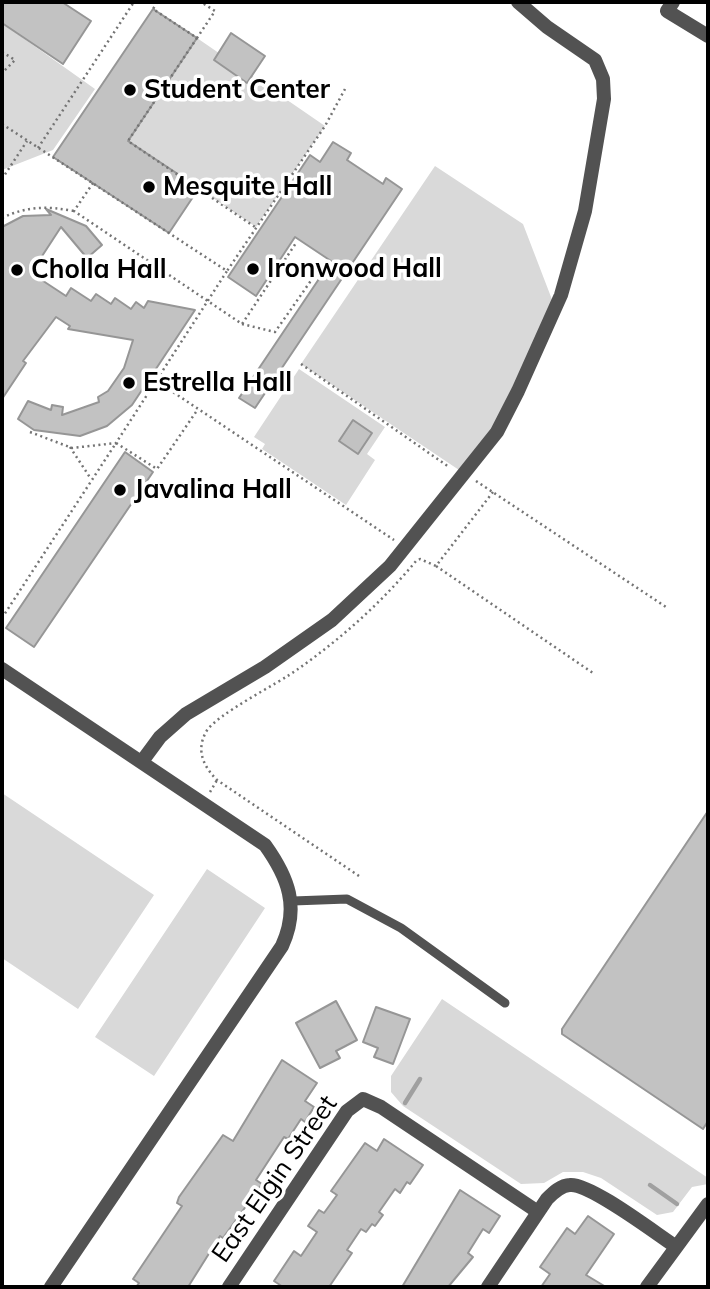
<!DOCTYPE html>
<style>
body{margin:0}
#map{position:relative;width:710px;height:1289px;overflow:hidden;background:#fff;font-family:Mulish,sans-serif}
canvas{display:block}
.frame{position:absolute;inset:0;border:4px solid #000;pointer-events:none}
</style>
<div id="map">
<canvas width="710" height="1289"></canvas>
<div class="frame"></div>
</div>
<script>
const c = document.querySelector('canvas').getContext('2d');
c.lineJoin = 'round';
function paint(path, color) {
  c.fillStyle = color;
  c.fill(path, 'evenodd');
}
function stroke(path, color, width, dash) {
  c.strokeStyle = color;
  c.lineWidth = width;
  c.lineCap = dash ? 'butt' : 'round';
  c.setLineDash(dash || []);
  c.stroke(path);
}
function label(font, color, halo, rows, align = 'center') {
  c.font = font + ' Mulish,sans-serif';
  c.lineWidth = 7;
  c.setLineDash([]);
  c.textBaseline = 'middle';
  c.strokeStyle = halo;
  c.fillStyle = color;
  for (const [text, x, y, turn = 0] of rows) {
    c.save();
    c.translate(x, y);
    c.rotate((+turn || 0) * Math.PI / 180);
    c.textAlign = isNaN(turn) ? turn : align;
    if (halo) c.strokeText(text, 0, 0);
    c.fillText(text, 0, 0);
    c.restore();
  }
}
paint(new Path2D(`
 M2 23 95 89 53 150 2 170Z
 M197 38 325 126 256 227 128 141Z
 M435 166 523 224 556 310 497 432 465 474 301 364Z
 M299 369 385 427 367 454 375 460 346 505 262 449 265 444 254 437Z
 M2 793 154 895 78 1009 2 958Z
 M207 869 265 908 154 1076 95 1037Z
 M442 999 708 1178V1184L692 1187 673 1212 657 1215 601 1178 583 1172H563L544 1183 521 1184 403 1106 391 1092V1076Z`), '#d9d9d9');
stroke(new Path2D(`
 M405 1103 420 1079
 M650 1185 677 1204`), '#a0a0a0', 4.5);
const building = new Path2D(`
 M2 2H62L91 21 63 64 2 23Z
 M153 9 197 38 128 141 199 188 169 233 53 157Z
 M231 33 265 56 247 83 214 60Z
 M333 142 351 153 347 160 383 184 386 178 402 189 255 408 239 398 331 261 295 237 256 296 228 277 310 155 320 162Z
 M46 209 86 226 102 245 87 258 61 227 31 273 66 296 71 288 91 301 96 294 111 304 115 298 131 309 136 302 144 308 148 301 195 310 132 405 107 426 80 436 34 430 18 419 28 401 51 410 52 405 63 407 62 415 99 402 98 397 108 391 124 368 133 340 68 329 70 326 56 317 23 361 26 363 2 399V227L23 216 51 215Z
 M353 420 372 433 358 454 339 441Z
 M125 452 153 472 34 647 6 628Z
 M708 811V1121L703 1129 562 1034V1029Z
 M336 1001 357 1040 336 1051 340 1058 320 1068 296 1023Z
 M376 1007 410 1019 393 1064 374 1057 378 1048 363 1042Z
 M282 1060 317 1083 305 1101 314 1107 305 1122 301 1119 288 1139 284 1137 256 1180 262 1184 223 1238 220 1236 188 1287H136L139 1283 133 1279 182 1206 177 1203 179 1197 223 1135 233 1141Z
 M384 1139 423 1165 410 1184 407 1182 400 1193 395 1189 379 1212 383 1215 375 1226 372 1224 366 1232 361 1229 347 1250 352 1253 329 1287H283L274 1281 294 1251 301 1256 317 1232 308 1226 319 1210 324 1213 337 1195 331 1191 365 1143 377 1151Z
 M460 1190 500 1216 489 1233 483 1229 468 1253 473 1257 448 1287H402Z
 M588 1216 614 1234 586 1275 606 1287H541L550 1274 540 1267 567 1228 575 1234Z`);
paint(building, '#c2c2c2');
stroke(building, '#969696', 2);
stroke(new Path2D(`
 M157 2 153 9 197 38 215 11 201 2
 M197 38 128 141 255 227
 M2 52 15 60 2 73
 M2 124 227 271 325 126 345 89
 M38 148 134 2
 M2 179 27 141
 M93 183 74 211 242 324 296 243
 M2 218C27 206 47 206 74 211
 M242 324 275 332 324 262
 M301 364 449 467
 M155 380 394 540
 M30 432 72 448 116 443 227 271
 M70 447 91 479
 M476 481 666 607
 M493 492 436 566 593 673
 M2 618 116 443 157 469 198 409
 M210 792 217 780
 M359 876 217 780C203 766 196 750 206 732 216 714 278 684 298 669 342 638 382 602 416 561L420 559 436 566`), '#747474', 2.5, [2, 3.5]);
stroke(new Path2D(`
 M293 901 347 899 401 928 505 1003`), '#525252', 9);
stroke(new Path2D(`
 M673 2 667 11 708 36
 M2 669 265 845C288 877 300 907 282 946L51 1287
 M143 760 160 737 186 714 265 667 332 620 390 566 497 432 518 391 561 295 585 211 604 99 603 79 595 60 547 27 518 2
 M229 1287 347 1111 363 1099 381 1107 538 1212
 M488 1287 547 1199C553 1193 561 1185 570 1185 590 1183 655 1233 675 1246
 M647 1287 708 1204`), '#525252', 14);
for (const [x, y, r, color] of [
 [130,90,7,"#000"],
 [149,187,7,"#000"],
 [253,269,7,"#000"],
 [17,270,7,"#000"],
 [129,383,7,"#000"],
 [120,490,7,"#000"]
]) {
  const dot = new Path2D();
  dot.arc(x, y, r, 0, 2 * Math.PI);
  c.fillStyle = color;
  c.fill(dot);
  stroke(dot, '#fff', 2.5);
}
label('bold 26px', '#000', '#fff', [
 ["Student Center",144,90],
 ["Mesquite Hall",163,187],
 ["Ironwood Hall",267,269],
 ["Cholla Hall",31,270],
 ["Estrella Hall",143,383],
 ["Javalina Hall",134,490]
], 'left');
label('26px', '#000', '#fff', [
 ["East Elgin Street",275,1179,-55]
]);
</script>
